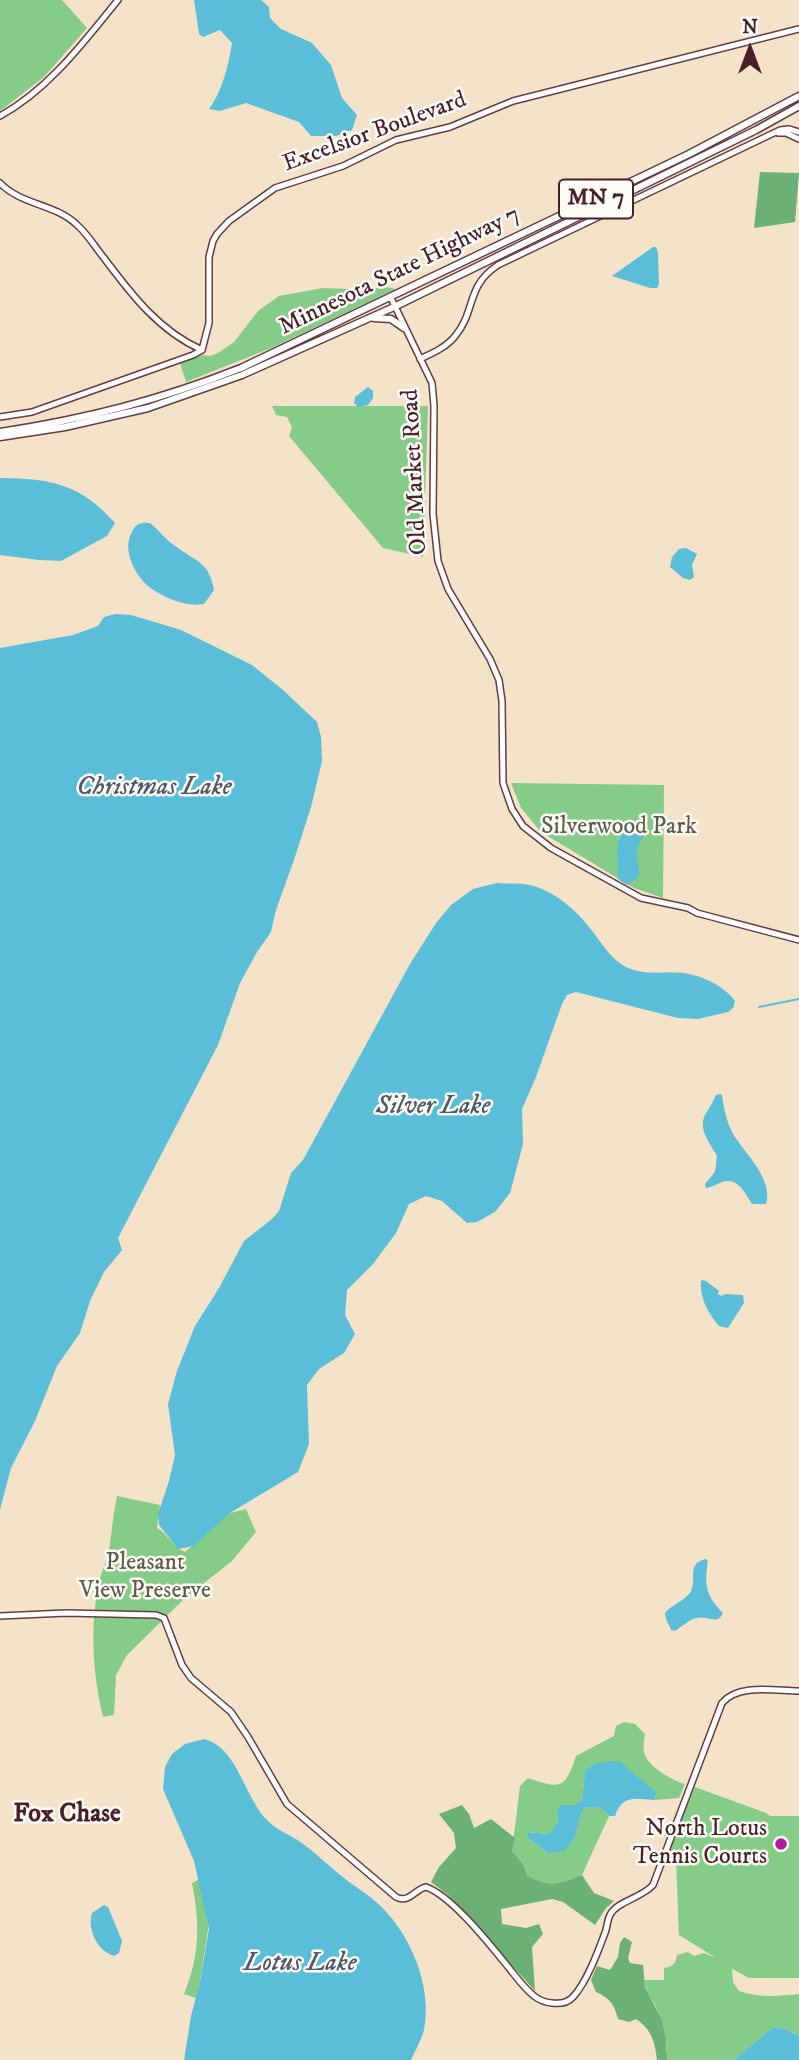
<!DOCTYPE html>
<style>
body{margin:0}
#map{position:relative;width:799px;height:2060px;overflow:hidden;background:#f4e3c9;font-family:"IM FELL DW Pica",serif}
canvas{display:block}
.north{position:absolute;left:715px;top:14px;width:70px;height:70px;-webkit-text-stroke:5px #fdfcf7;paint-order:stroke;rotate:0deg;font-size:19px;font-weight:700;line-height:28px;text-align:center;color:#4a1f2b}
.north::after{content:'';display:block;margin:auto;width:24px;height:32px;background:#4a1f2b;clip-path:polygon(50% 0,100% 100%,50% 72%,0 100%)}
</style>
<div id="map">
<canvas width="799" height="2060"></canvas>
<div class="north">N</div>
</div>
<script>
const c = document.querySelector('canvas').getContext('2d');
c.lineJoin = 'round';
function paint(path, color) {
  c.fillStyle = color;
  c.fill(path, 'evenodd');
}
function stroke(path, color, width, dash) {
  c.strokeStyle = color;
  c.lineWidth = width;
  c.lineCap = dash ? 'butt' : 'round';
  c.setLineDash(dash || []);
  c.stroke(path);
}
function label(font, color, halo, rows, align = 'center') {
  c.font = font + ' "IM FELL DW Pica",serif';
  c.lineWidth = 5;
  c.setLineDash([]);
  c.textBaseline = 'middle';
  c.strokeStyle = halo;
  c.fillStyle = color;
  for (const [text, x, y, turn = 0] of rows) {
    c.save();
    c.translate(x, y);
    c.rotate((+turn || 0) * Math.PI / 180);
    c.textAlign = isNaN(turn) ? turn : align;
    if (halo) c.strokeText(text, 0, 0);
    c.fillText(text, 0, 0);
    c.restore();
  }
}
paint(new Path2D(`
 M0 0H62L87 28 44 77 0 111Z
 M381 286 396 289 271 348 186 382 180 363 203 355 210 356 218 353 234 342 258 311 279 296 323 288 373 290Z
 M272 406H428L423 557 383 548 289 436 292 427 287 417 276 415Z
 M511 783 664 785 663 898 634 888 541 832 521 808Z
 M117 1496 160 1505 157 1528C168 1534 173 1547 185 1552L230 1513 246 1509 256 1532 232 1561 185 1598 127 1655 116 1675 114 1715 103 1717C93 1676 90 1629 98 1587 100 1574 107 1563 109 1550 112 1532 113 1514 117 1496Z
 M624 1722 635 1724 645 1734C644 1742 642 1750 646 1757 651 1768 673 1781 685 1784L679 1798 654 1800 655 1792 585 1772 582 1800 575 1805 557 1809 558 1822 549 1834 528 1832 527 1837 548 1853 575 1837 581 1813 584 1808C595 1806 602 1806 609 1816L582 1875C559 1884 551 1888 528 1876L523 1864 512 1851 520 1786 528 1778C560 1789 565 1790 576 1756L614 1736 616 1726Z
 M695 1787 766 1813 770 1816H799V1978H749L732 1969 733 1982 739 1991C759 1998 779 1996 799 1994V2036L785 2029 773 2027 734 2060H667C668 2041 664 2023 655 2005 651 1997 645 1990 644 1980H664V1968C673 1966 676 1964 677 1955L688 1952 694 1956 704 1953 716 1958 679 1935 676 1860 667 1849Z
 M202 1878 209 1923 200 1982 196 1998 184 1994C200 1955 200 1924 192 1883Z`), '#84cc87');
paint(new Path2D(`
 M760 172 799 173 795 222 754 228Z
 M462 1805 469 1814 474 1828 491 1819 515 1838 512 1851 523 1864 528 1876C551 1888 559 1884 582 1875L594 1893 614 1901 606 1908 595 1925 563 1902 552 1899 501 1909 502 1924 526 1928 539 1924 543 1934 532 1947 535 1991 448 1895 431 1882 439 1867 456 1848 454 1833 439 1814Z
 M624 1937 632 1942 628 1958 630 1963 643 1965 645 1987 662 2020 666 2039 667 2060H657C655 2042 652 2030 636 2019L629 2022 618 2019C614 2004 610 1998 596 1992L591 1980 597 1966 610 1970 618 1957 620 1943Z`), '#6bb074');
paint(new Path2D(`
 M194 0H261L269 7 270 18 281 29 312 43 331 65 342 98 357 115 352 130 336 136H311L299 122 246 103 220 111 209 109C223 89 228 67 232 43L220 30 203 37 199 34Z
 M653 247H656L658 253 659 284 657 288H650L612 276Z
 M368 387 373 391V398L368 405 358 407 354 403 355 397Z
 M0 478C52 479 79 483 115 523L107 536 61 561 39 560 0 555Z
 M150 523C159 530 166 540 175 546 197 562 209 562 214 590L204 604C187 607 167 599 152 589 136 578 121 550 132 532 133 529 136 525 139 524 143 522 147 523 150 523Z
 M686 548 697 554 692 565 694 577 690 580 683 578 670 567 672 557 679 549Z
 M115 614 131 615 181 630 252 665 283 690 317 722 321 737 322 761 311 807 295 857 276 910 271 932 257 952 240 983 218 1045 118 1238 122 1250 104 1272 90 1301 80 1333 57 1366 35 1421 11 1468 0 1510V648L73 635 98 626 104 617Z
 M635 823 642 825 647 829C644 838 637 842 637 852 636 859 640 867 639 876L627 885 618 879C621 856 608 838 635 823Z
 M497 883C506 884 515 883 524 884 552 888 577 910 593 932 602 944 612 960 626 967 646 976 664 971 684 973 703 976 724 986 735 1001L733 1008 728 1012 698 1019 678 1018 576 992 567 995 562 1004 536 1077 522 1109 523 1144 510 1193 495 1212 477 1222 467 1223 442 1201 426 1196 409 1204 396 1233 373 1264 347 1290 345 1315 355 1334 344 1353 319 1369 307 1385 309 1444 298 1472 230 1513 194 1546 178 1549 159 1525 158 1514 169 1481 175 1455 168 1404 177 1371 195 1326 219 1288 244 1241 272 1219 279 1211 291 1173 303 1160 410 964 436 923 451 905 473 889Z
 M720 1094 722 1095C724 1109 727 1125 735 1137 746 1154 774 1181 766 1204H752C745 1193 738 1177 722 1182 716 1185 712 1187 706 1188L705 1184 715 1172 717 1156C710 1143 698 1130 705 1115 709 1108 713 1102 716 1095Z
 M701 1280 706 1281 719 1291 718 1294 721 1296 726 1294 743 1295 744 1303 728 1328 719 1326C708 1313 699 1297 701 1280Z
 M706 1559 708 1561C704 1585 706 1596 723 1613 717 1626 708 1615 696 1618 689 1620 681 1627 675 1631L671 1630C670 1627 665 1618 665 1614 667 1607 687 1600 691 1591 697 1577 686 1564 706 1559Z
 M204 1739C238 1747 244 1798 268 1821 277 1830 288 1834 299 1841 315 1852 329 1866 344 1878 354 1886 365 1892 375 1901 409 1930 433 1985 424 2030 421 2041 415 2051 411 2060H184L191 2016 200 1982 209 1929 194 1861 163 1789 165 1767 172 1754 185 1744Z
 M610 1761 620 1762 656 1792 654 1800C635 1799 623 1794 615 1816H609C602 1806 595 1806 584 1808L581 1814 575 1837 564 1851 548 1853 527 1837 528 1832 549 1834 558 1822 557 1809 561 1805H574L582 1800 585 1771 595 1764Z
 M104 1905 108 1907 122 1941 119 1953 114 1956C97 1951 87 1929 92 1913Z
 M773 2027 785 2029 799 2036V2060H734Z`), '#5abed9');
stroke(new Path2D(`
 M759 1007 799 999`), '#5abed9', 2);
const tertiary = new Path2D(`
 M0 116C48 90 84 42 118 0
 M778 133H786L799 139
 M0 183C21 205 55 204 76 224 87 233 95 247 104 258 131 294 159 331 202 350
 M391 298 432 383 434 406 433 514 438 561 448 589 490 659 499 680 502 701 503 783 512 809 523 826 551 848 641 898 688 908 697 913 799 940
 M420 359C433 353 447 347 456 335 476 310 466 286 498 265L780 130 789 129 799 132
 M0 417 32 412 193 355 202 350 209 323V257L213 241 217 234 229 221 275 188 343 166 396 140 450 127 513 101 799 29
 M0 1616 66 1613 156 1615 164 1618 182 1665 191 1678 231 1712 248 1737 287 1804 396 1897C409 1904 415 1889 426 1887 452 1896 491 1946 509 1968 517 1978 524 1988 534 1996 544 2004 564 2007 573 1997 587 1982 599 1949 606 1930 607 1925 608 1919 610 1915 617 1901 642 1898 653 1885L722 1703C738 1683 776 1691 799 1691`);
const primary = new Path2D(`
 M374 318 391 319 404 328
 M0 432C86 419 160 400 241 368L689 154 799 96
 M0 437 65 427 148 408 242 375 394 307 756 130 799 106`);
stroke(tertiary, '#643c43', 8);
stroke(primary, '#643c43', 9);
stroke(tertiary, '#fff', 5);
stroke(primary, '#fff', 6);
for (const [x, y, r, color] of [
 [781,1844,7,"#b5179e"]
]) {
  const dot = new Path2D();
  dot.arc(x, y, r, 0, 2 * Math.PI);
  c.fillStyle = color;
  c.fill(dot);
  stroke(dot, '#fdfcf7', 2.5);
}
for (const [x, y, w] of [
 [596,199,74]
]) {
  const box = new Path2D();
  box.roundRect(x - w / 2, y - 19.5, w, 39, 5);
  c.fillStyle = '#fdfcf7';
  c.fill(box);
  stroke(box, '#4a1f2b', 2);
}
label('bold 23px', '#4a1f2b', null, [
 ["MN 7",596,199]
]);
label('24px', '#4a1f2b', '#fdfcf7', [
 ["Excelsior Boulevard",375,133,-20],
 ["Minnesota State Highway 7",400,272,-26],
 ["Old Market Road",416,472,-93]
]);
label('24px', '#5e5c4b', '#fdfcf7', [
 ["Silverwood Park",619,828],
 ["Pleasant",145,1564],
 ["View Preserve",145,1592]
]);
label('24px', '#4a1f2b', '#fdfcf7', [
 ["North Lotus",767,1830],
 ["Tennis Courts",767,1858]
], 'right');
label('italic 26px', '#505768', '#fdfcf7', [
 ["Christmas Lake",154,789],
 ["Silver Lake",433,1108],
 ["Lotus Lake",300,1965]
]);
label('bold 26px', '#4a1f2b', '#fdfcf7', [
 ["Fox Chase",67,1816]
]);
</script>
